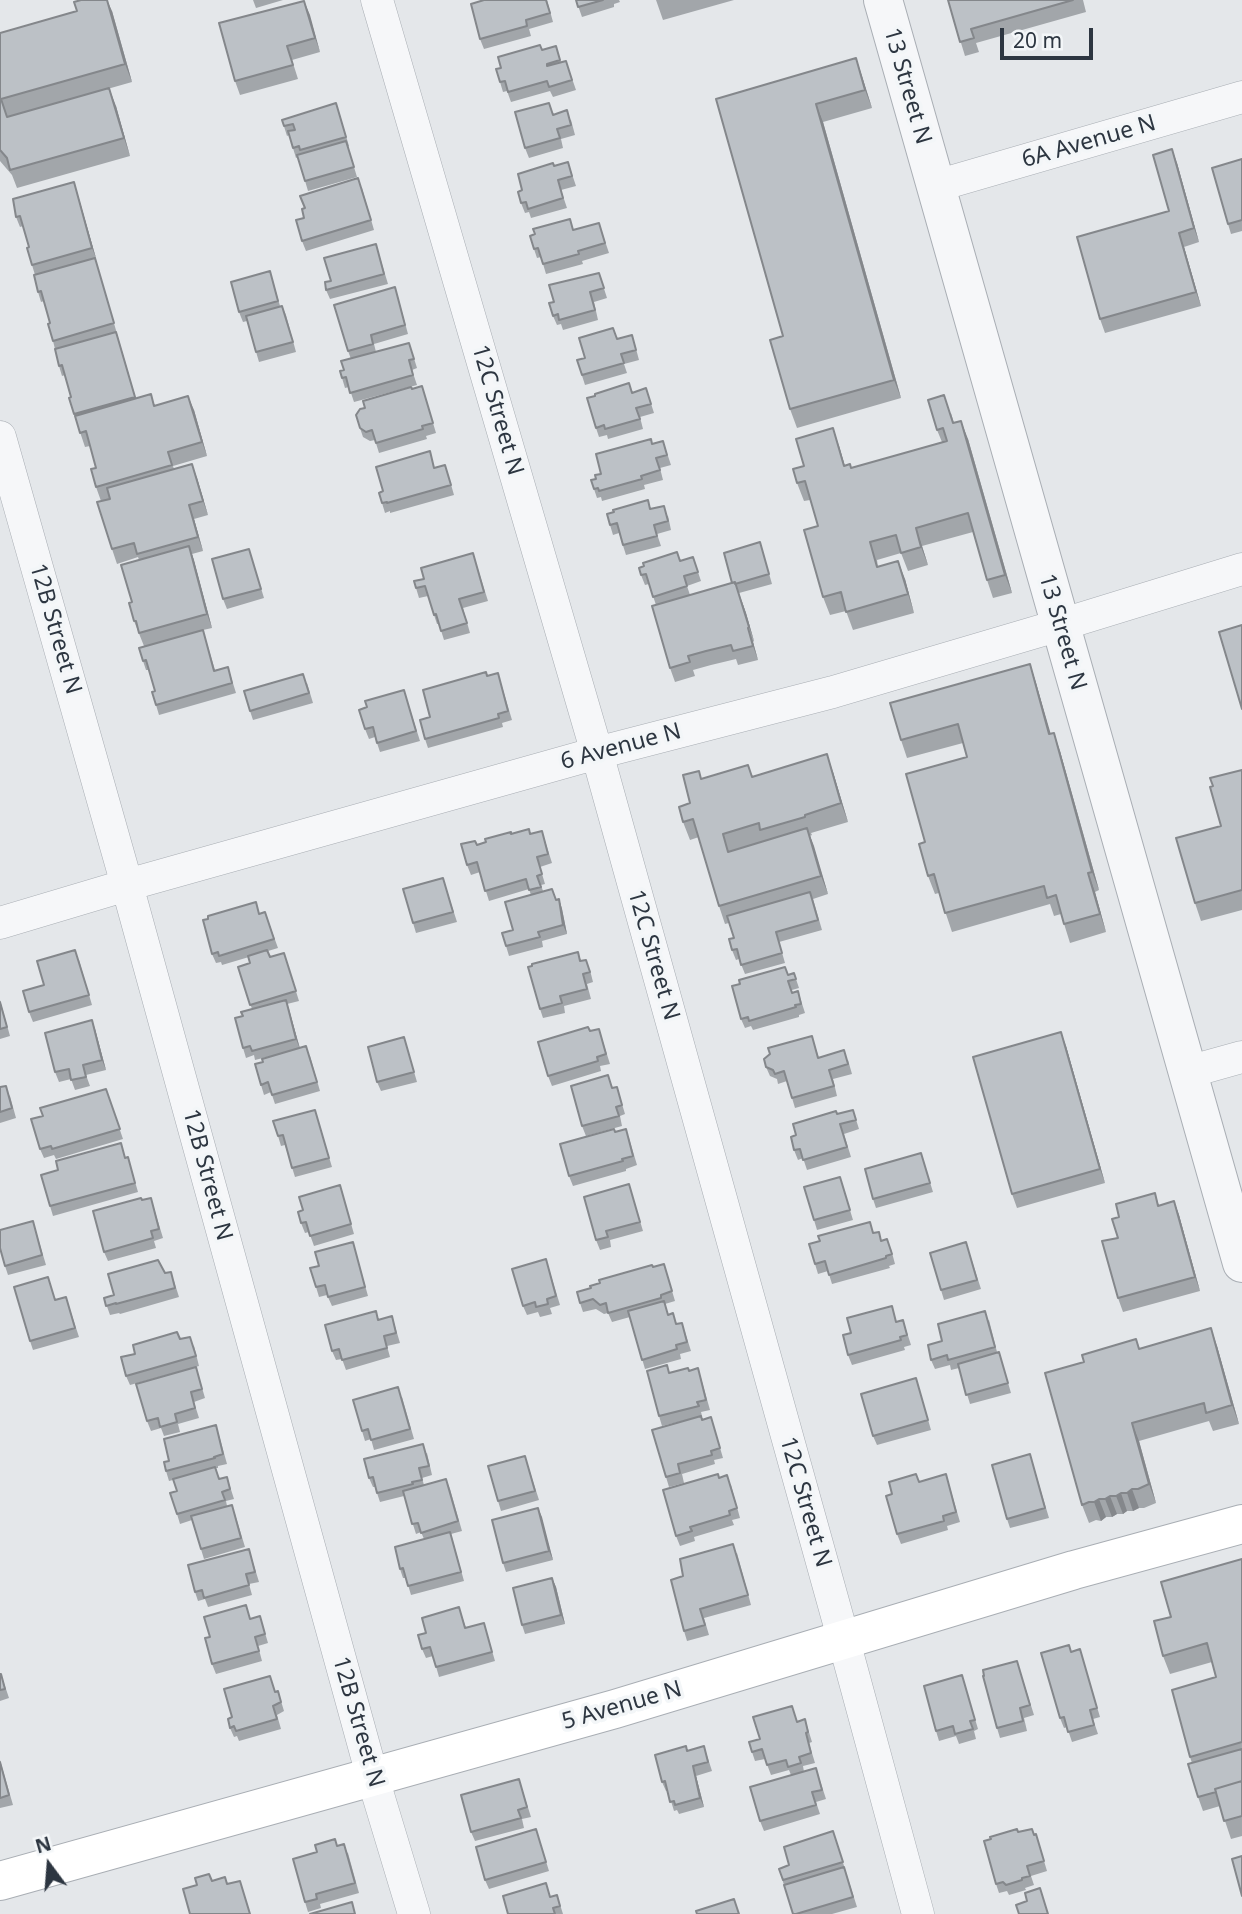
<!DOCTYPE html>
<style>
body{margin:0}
#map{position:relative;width:1242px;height:1914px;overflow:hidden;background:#e4e7ea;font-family:"Noto Sans",sans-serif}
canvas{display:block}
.north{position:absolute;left:14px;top:1830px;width:70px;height:70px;-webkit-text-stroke:5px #f3f6f8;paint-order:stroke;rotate:344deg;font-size:19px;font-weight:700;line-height:28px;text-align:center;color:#2d3641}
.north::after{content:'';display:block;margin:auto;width:24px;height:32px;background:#2d3641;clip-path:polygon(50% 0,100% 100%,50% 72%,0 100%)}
.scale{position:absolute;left:1000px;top:28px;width:93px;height:32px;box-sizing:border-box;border:4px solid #2d3641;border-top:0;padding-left:9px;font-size:21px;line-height:24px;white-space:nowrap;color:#2d3641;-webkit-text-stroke:5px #f3f6f8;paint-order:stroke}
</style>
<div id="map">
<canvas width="1242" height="1914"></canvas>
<div class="north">N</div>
<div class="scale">20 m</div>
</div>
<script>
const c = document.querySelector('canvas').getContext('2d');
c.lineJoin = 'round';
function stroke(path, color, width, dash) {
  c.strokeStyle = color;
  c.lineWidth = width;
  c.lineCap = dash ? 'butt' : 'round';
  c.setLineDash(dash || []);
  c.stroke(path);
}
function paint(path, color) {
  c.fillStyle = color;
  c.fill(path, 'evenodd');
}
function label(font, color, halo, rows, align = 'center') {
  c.font = font + ' "Noto Sans",sans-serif';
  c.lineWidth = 7;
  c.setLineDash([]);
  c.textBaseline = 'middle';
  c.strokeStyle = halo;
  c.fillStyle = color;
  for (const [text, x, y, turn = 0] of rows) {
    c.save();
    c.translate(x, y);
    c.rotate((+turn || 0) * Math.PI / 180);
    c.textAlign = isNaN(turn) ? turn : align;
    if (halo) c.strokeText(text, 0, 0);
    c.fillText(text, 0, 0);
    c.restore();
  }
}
const minor = new Path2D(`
 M377 0 597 753 844 1641 918 1914
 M936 186 1242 97
 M0 437 127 885 372 1775 414 1914
 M0 923 127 885 597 753 833 692 1060 625 1242 569
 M1188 1072 1242 1057`);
const tertiary = new Path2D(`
 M883 0 1242 1263`);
const secondary = new Path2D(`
 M0 1881 615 1709 1074 1570 1242 1524`);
stroke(minor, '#a9aeb4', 33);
stroke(tertiary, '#a9aeb4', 40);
stroke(secondary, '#a9aeb4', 40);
stroke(minor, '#f6f7f9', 32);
stroke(tertiary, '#f6f7f9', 38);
stroke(secondary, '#fff', 38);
paint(new Path2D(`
 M253 0H283L256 8Z
 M547 0 553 22 529 29 531 36 484 49 480 39Z
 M576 0H619L620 2 614 4V7L582 17Z
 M656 0H734L663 20Z
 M948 0H1083L1086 12 976 43 979 52 965 56Z
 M304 1 320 52 292 60 298 79 240 95 235 81Z
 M112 11 132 82 23 113 116 106 130 156 17 188 12 175 0 161V33Z
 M556 46 561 62 566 61 576 90 553 97 550 91 511 102 507 91 503 92 500 82 501 68 542 50Z
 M856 58 872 108 823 122 901 398 797 428 790 409 783 336 716 99Z
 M339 112 349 146 348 147 357 177 308 191 298 157 296 158 289 135 287 136 282 120Z
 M554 114 571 120 575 135 561 139 563 148 529 158 525 148Z
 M1242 159V231L1231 234 1228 224Z
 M568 162 576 186 561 190 567 208 531 218 529 212 525 213 521 203 522 190 554 166Z
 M1177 163 1199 242 1184 247 1201 306 1105 333 1100 319 1169 211Z
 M362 188 374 230 306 251 302 241Z
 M77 192 96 258H95L136 399 155 406 194 410 207 456 173 466 174 469 197 478 208 515 194 519 203 551 192 554 212 628 203 630 215 670 228 667 236 693 159 715 156 705 155 691 149 670H146L143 661 144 646 134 621 132 602 139 560 138 557 117 564 112 549 101 501 96 487V468L90 446 85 447 74 414 71 397 65 375 62 376 59 366 55 349 53 341 50 323 44 301 41 302 38 292 35 275 32 265 29 247 23 226 20 227 16 217Z
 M599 223 609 253 582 261 583 264 546 274 541 257 537 258 534 249 573 230Z
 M376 244 388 284 330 299 326 290 331 281Z
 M599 273 607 298 594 302 598 320 563 330 561 324 557 325 553 316 554 302Z
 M273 281 280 306H282L286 315 296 352 259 362 247 321 243 322 239 312Z
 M398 297 408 334 374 344 376 352H412L417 368 412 370 417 385 354 402 349 387 345 388 342 378 344 370 351 359 348 351Z
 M617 339 635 345 639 360 624 364 627 373 585 385 577 360 585 358Z
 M422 386 436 433 426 436 427 439 379 453 375 440 370 441 363 437 360 428 412 389Z
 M646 388 654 413 640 417 643 429 608 439 607 435 599 437 596 428 633 393Z
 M951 413 954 423 968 439 1012 593 993 598 987 580 973 532 922 546 928 565 908 571 901 553 877 560 878 567 905 579 914 613 853 630 846 611 830 615 823 597 818 526 810 500 804 501 797 483 804 466 839 446 845 466 852 468 942 442 937 430Z
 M663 441 671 465 660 468 663 480 644 485 645 489 602 501 601 497 597 498 591 480 596 479 601 474 653 444Z
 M435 468 448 474 454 495 390 513V511L385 513 382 503 383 491Z
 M651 509 668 516 671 530 657 534 661 546 626 555 619 533 613 535 610 525Z
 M249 549 264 598 227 609 223 599Z
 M677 552 680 561 693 557 701 581 687 586 690 595 732 583 763 552 772 584 739 593 746 613 754 641 753 642 758 660 738 665 736 659 711 665 693 670 695 676 675 682 670 668 656 605 649 584 645 585 641 575Z
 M473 553 488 601 463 608 470 633 444 640 439 624H437L434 615 428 596 419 598 416 588 424 579Z
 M1030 664 1036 683 1050 734 1060 751 1099 890 1095 892 1106 932 1070 943 1061 914 1054 916 1050 904 952 932 939 893 935 894 928 876 925 842 967 757 963 743 907 758 901 740Z
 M498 673 512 720 502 723 503 727 428 748 425 739 430 717 487 676Z
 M307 683 313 703 253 720 250 711Z
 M404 690 420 741 380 752 375 737 369 739 365 729 367 707Z
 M748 765 752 776 833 772 848 822 811 833 812 835 810 836 828 894 813 899 822 930 779 942 785 963 745 974 739 959 736 960 732 950 734 938 729 923 725 924 719 906 699 837 690 840 683 822 690 803 699 771 701 779Z
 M1242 770V910L1201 921 1195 903Z
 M542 831 552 863 540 867 545 884 541 885 543 891 556 900 559 899 562 909 567 934 542 941 543 947 509 956 506 946 531 895 529 889 489 901 480 872 471 875 467 865 477 845 511 834H531Z
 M443 878 457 922 416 933 413 923Z
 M265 912 278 948 268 951 270 957 284 953 299 1001 287 1004 300 1048 310 1056 320 1091 275 1104 271 1092 264 1095 261 1085 263 1062 287 1052 255 1060 254 1055 246 1058 243 1048V1016L252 1009 238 967 250 963 249 957 222 965 221 962 216 963 212 954 260 914Z
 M578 952 581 961 590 970 593 982 587 984 591 999 564 1006 565 1013 543 1018 540 1009Z
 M79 960 92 1005 33 1022 29 1012 44 985Z
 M785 967 788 975 794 973 799 988 792 990V993L798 991 805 1013 799 1015V1017L753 1030 751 1026 745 1028 741 1019Z
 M0 1000 10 1036 0 1039Z
 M95 1029 106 1070 86 1075 90 1086 75 1090 71 1079 59 1082 55 1072Z
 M599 1029 610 1064 600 1066 601 1071 552 1086 548 1076 590 1031Z
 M404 1037 417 1082 381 1091 377 1082Z
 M815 1046 819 1058 848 1060 852 1074 833 1079 837 1096 795 1108 787 1081 778 1084 777 1079 770 1076 766 1067Z
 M1066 1046 1105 1183 1017 1208 1012 1194Z
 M0 1087 10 1096 16 1118 0 1123Z
 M617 1087 625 1114 620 1116 622 1126 586 1136 582 1126 612 1088Z
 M106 1089 123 1139 56 1159 54 1155 44 1158 40 1149 43 1116Z
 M315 1110 332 1167 295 1177 285 1145 281 1146 278 1136Z
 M853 1110 859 1129 844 1134 851 1157 807 1170 803 1158 798 1160 794 1150 837 1114Z
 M615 1132 629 1138 637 1165 626 1169V1171L573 1186 569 1176Z
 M921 1153 933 1192 876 1208 873 1199Z
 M128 1157 138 1192 53 1216 50 1206Z
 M840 1177 853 1220 817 1230 814 1220Z
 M629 1184 643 1231 610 1240 611 1247 600 1250 596 1240Z
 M340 1185 354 1234 314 1246 309 1232 305 1233 301 1223 303 1210Z
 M1155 1193 1159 1206 1174 1201 1179 1215 1200 1291 1123 1312 1118 1298V1238L1119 1217Z
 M151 1198 163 1238 154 1241 156 1248 108 1261 104 1252 142 1200Z
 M33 1221 46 1265 8 1275 5 1266Z
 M874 1233 891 1249 895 1264 889 1266 890 1268 832 1284 828 1271 818 1274 815 1264Z
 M353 1242 368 1296 332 1306 327 1295 319 1297 316 1287 319 1266Z
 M966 1242 981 1289 944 1300 941 1290Z
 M653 1267 667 1274 675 1301 665 1304 668 1315 685 1332 691 1351 680 1354 681 1359 645 1369 630 1317 612 1322 608 1313 604 1314 596 1309 583 1312 580 1303Z
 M549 1269 560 1305 550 1308 552 1314 540 1317 538 1312 527 1315 523 1306Z
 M165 1273 174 1281 179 1297 120 1314 119 1313 110 1315 104 1298 114 1295Z
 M48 1277 55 1300 66 1297 79 1337 33 1350 30 1341Z
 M392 1316 400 1343 387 1346 390 1357 346 1370 342 1359 336 1360 332 1351 379 1320Z
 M903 1320 911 1345 904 1347 905 1350 852 1365 848 1355 897 1322Z
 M989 1320 997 1352H999L1002 1362 1011 1393 970 1404 959 1368 951 1370 950 1365 935 1369 931 1360 942 1341Z
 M180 1339 194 1346 199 1366 130 1385 126 1376 135 1354Z
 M1136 1339 1140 1349 1217 1346 1239 1424 1213 1431 1209 1421 1139 1441 1156 1503 1144 1508H1139L1133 1511H1127L1123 1514H1117L1112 1517H1106L1101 1521 1096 1520 1089 1523 1082 1505 1084 1362Z
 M196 1367 205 1398 194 1402 199 1418 178 1424 180 1432 164 1436 161 1428 151 1431 147 1421Z
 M689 1371 701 1378 710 1410 701 1412 702 1416 662 1426 659 1416 670 1373Z
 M919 1388 931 1430 877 1445 873 1436Z
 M402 1397 414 1439 374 1450 371 1439 365 1441 362 1431Z
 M702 1420 714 1427 723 1458 714 1460 715 1464 682 1474 684 1483 669 1487 666 1477Z
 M219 1435 227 1464 218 1466V1468H216L219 1479 227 1477 234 1499 226 1501 227 1506 235 1514 245 1547 204 1559 192 1520 180 1524 177 1514V1491L173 1480 169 1481 166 1471 169 1461Z
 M427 1453 432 1475 422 1478 424 1485 446 1479 450 1489 462 1531 451 1534 464 1581 411 1595 406 1578H403L400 1569 424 1539 421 1532 416 1534 404 1496 380 1502 375 1487H373L369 1478Z
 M1030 1454 1049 1518 1010 1528 1007 1519Z
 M525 1456 539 1500 501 1511 498 1501Z
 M719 1477 731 1485 740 1518 732 1520 734 1525 694 1537 695 1541 680 1546 676 1536Z
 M919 1482 949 1484 960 1522 947 1526 948 1530 901 1544 897 1534 892 1494Z
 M538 1508 553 1560 506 1572 503 1563Z
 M249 1549 259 1582 249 1584 252 1595 208 1607 205 1599 198 1601 195 1592Z
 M737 1553 751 1605 704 1618 709 1635 687 1641 684 1631 683 1576Z
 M1242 1559V1836L1231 1839 1220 1806 1203 1811 1198 1797 1192 1763 1190 1757 1216 1677 1212 1662 1170 1674 1163 1656 1171 1617Z
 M552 1578 556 1587 565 1624 525 1634 522 1625Z
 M459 1607 466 1628 484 1623 495 1661 439 1677 433 1656 426 1658 422 1649 426 1633Z
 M251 1619 263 1626 268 1643 258 1646 262 1661 216 1674 212 1664 210 1637Z
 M1080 1649 1100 1717 1093 1719 1098 1734 1072 1742 1067 1727 1064 1728 1060 1718 1071 1652Z
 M1017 1661 1034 1715 1024 1718 1027 1731 1000 1738 997 1728Z
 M0 1674H1L9 1698 0 1701Z
 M962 1675 978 1729 974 1731 976 1739 959 1744 956 1736 939 1741 936 1731Z
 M278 1691 284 1711 277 1715 281 1729 239 1741 237 1736 234 1737 230 1728 232 1717Z
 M805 1719 812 1742 809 1743 815 1763 803 1766 804 1772 816 1768 826 1799 816 1802 820 1814 764 1831 760 1821 791 1775 789 1770 771 1775 765 1759 755 1761 752 1752 760 1739 798 1721Z
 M704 1746 712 1771 696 1776 704 1807 679 1814 677 1810 674 1811 668 1791H666L662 1782 687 1751Z
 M0 1760 13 1805 0 1808Z
 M519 1779 531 1817 522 1819 524 1828 475 1841 471 1832Z
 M536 1829 549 1871 489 1889 485 1880Z
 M833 1831 857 1907 832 1914H793L779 1869 789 1865Z
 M1018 1832 1036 1834 1047 1871 1031 1876 1034 1885 1025 1888 1026 1890 1009 1895 1007 1891 999 1893 996 1884Z
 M338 1846 348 1853 359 1893 320 1904 321 1908 308 1912 305 1902Z
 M557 1895 563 1914H508L551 1897Z`), '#a2a6aa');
paint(new Path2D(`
 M107 0 112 11 132 82 125 64Z
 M304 1 310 15 320 52 315 38Z
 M856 58 862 76 872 108 865 90Z
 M109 88 116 106 130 156 124 138Z
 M816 104 823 122 901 398 894 380Z
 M1172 149 1177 163 1199 242 1194 228Z
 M74 182 77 192 96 258 92 248Z
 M1179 233 1184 247 1201 306 1196 292Z
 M188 396 194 410 207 456 202 442Z
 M961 421 968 439 1012 593 1005 575Z
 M833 428 839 446 850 484 844 466Z
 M192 464 197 478 208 515 203 501Z
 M189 505 194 519 203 551 198 537Z
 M916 528 922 546 928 565 921 547Z
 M189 546 194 560 212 628 207 614Z
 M898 561 905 579 914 613 908 594Z
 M741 599 746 613 754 641 749 627Z
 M748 628 753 642 758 660 753 646Z
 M1030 664 1036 683 1056 752 1049 734Z
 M1054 733 1060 751 1099 890 1092 872Z
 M827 754 833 772 848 822 841 803Z
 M807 828 814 846 828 894 821 876Z
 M1088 873 1095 892 1106 932 1100 914Z
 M559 899 562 909 567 934 563 925Z
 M286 1000 289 1009 300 1049 296 1039Z
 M92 1020 95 1029 106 1070 102 1060Z
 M1061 1032 1066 1046 1105 1183 1100 1169Z
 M1174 1201 1179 1215 1200 1291 1195 1277Z
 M1211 1328 1217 1346 1239 1424 1232 1405Z
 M1132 1423 1139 1441 1156 1503 1149 1484Z
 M1132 1489 1139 1508 1133 1511 1127 1493Z
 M1121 1493 1127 1511 1123 1514 1116 1496Z
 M1110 1496 1117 1514 1112 1517 1105 1499Z
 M1099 1499 1106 1517 1101 1521 1094 1502Z
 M538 1508 542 1517 553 1560 549 1551Z
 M552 1578 556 1587 565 1624 561 1615Z
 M693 1766 696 1776 704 1807 700 1798Z`), '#84878b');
const building = new Path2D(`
 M81 0H107L125 64 1 99 7 117 109 88 124 138 10 170 7 158 0 150V33L77 11 74 2Z
 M484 0H546L550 13 526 20 527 26 480 39 471 4Z
 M576 0H603L578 7Z
 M948 0H1073L971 29 974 38 960 42Z
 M304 1 315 38 287 46 293 65 235 81 219 23Z
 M540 45 542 50 556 46 560 60 547 64V66L566 61 572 80 549 87 547 81 508 92 505 81 500 82 496 69 501 68 498 57Z
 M856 58 865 90 816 104 894 380 790 409 770 340 783 336 716 99Z
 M336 103 346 137 300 150 299 146 293 148 288 131 295 130 293 124 284 126 282 120Z
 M549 103 553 115 567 110 571 125 557 129 560 138 525 148 515 112Z
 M346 141 354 167 305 181 297 155Z
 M1172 149 1194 228 1179 233 1196 292 1100 319 1077 237 1169 211 1153 155Z
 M1242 159V220L1228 224 1212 168Z
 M568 162 572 176 558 180 563 198 528 209 526 202 521 203 518 192 522 190 518 174 553 163 554 166Z
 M358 178 371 220 302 241 296 220 304 218 302 209 305 208 300 196Z
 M74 182 92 248 32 265 27 248 29 247 20 216 16 217 13 199Z
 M570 219 573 230 599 223 605 243 578 251 579 254 543 264 538 248 534 249 530 236 535 234 533 229Z
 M376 244 384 274 326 290 325 282 331 281 324 258Z
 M95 258 114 323 53 341 48 324 50 323 41 291 38 292 34 275Z
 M270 271 278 301 239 312 231 282Z
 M599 273 604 288 590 292 595 310 559 320 558 314 553 316 549 303 554 302 549 285Z
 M395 287 405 325 371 335 373 344 348 351 334 305Z
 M282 306 293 342 256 352 246 316Z
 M613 328 617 339 632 335 636 350 621 354 624 363 582 375 577 360 585 358 579 338Z
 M116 332 135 397 74 414 69 398 71 397 62 365 59 366 55 349Z
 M409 343 414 359 409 360 413 375 350 393 346 377 342 378 340 371 344 370 341 361Z
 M629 383 632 393 646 388 651 404 636 408 640 419 605 429 604 425 596 428 587 398 595 396V394Z
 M422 386 433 423 422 426 423 429 376 443 372 430 366 432 360 428 356 415 360 409 365 408 363 401 411 387 412 389Z
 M151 394 154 406 188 396 202 442 168 452 172 465 96 487 91 469 96 468 86 431 80 433 75 416Z
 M944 395 953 423 961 421 1005 575 987 580 968 513 916 528 921 547 901 553 896 535 870 542 877 567 898 561 908 594 846 612 841 592 823 597 804 530 818 526 805 481 797 483 793 469 804 466 796 439 833 428 844 466 850 464 851 468 947 441 943 428 937 430 928 400Z
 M651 439 652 444 663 441 667 455 656 458 660 470 641 476 642 479 599 491 598 488 594 489 591 480 596 479 595 475 601 474 596 454Z
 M430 451 434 468 445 465 451 485 387 503V502L382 503 379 493 383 491 376 467Z
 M192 464 203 501 189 505 198 537 137 554 134 543 112 549 97 502 110 499 107 488Z
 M648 500 650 509 664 506 668 521 654 525 657 536 623 545 617 523 610 525 607 514 614 512 613 510Z
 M760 542 769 574 735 584V582L732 583 724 553Z
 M189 546 207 614 139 633 136 621H134L129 603 132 602 121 565Z
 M249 549 261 589 223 599 212 559Z
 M677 552 680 561 693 557 698 572 684 576 687 586 653 597 646 574 641 575 639 568 644 566 643 563Z
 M473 553 484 592 459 599 467 623 441 631 436 614 434 615 425 586 416 588 414 581 424 579 421 568Z
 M735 582 749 627 748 628 753 646 733 651 731 645 706 651 688 656 690 662 670 668 652 606Z
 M1242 625V709L1219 632Z
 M203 630 214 671 228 667 232 683 156 705 152 692 155 691 146 660 143 661 139 648Z
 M1030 664 1049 734 1054 733 1092 872 1088 873 1100 914 1064 924 1056 895 1047 898 1044 886 945 913 934 874 928 876 919 844 925 842 906 774 967 757 958 724 901 740 890 703Z
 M486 672 487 676 498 673 508 711 498 714 499 718 425 739 420 720 430 717 423 690Z
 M303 674 309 693 250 711 244 691Z
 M404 690 416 731 377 743 373 727 365 729 359 710 367 707 365 701Z
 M827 754 841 803 805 815V817L760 830 759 823 723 834 728 852 807 828 821 876 719 906 693 819 683 822 679 807 690 803 683 775 699 771 701 779 748 765 752 777Z
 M1242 770V890L1195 903 1176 838 1221 826 1210 787 1213 786 1210 778Z
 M529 829 530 834 542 831 548 854 537 857 542 874 537 876 541 887 529 890 526 879 485 891 477 862 467 865 461 844 475 841 477 845 486 842 485 839 511 832V834Z
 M443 878 453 912 413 923 403 889Z
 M552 889 556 900 559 899 563 925 538 932 540 937 506 946 502 933 513 930 505 902Z
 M810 892 818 920 776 932 782 953 741 965 737 949 732 950 729 939 734 938 727 916Z
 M256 902 259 914 265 912 274 939 219 956 218 952 212 954 203 920 208 919V916Z
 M75 950 89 995 29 1012 23 991 44 985 37 961Z
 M267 950 270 957 284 953 296 991 250 1005 238 967 250 963 248 956Z
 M578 952 580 961 586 960 590 972 583 974 587 989 560 996 562 1003 540 1009 528 967 532 966V964Z
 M785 967 788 975 794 973 796 979 788 981 792 993 798 991 801 1004 795 1005 796 1007 749 1021 748 1017 741 1019 732 986 740 984 739 980Z
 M286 1000 296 1039 252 1051 250 1046 243 1048 235 1018 243 1016 241 1012Z
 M0 1002 7 1027 0 1029Z
 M92 1020 102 1060 83 1065 86 1077 71 1080 69 1069 55 1072 45 1033Z
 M588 1027 590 1031 599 1029 606 1054 597 1057 598 1061 548 1076 538 1042Z
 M1061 1032 1100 1169 1012 1194 973 1057Z
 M812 1036 818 1058 844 1050 848 1064 829 1070 834 1086 792 1098 784 1071 775 1074 773 1070 766 1067 764 1059 770 1054 768 1048Z
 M404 1037 414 1072 377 1082 368 1047Z
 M306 1046 317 1082 272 1095 268 1082 261 1085 255 1064 263 1062 262 1059Z
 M608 1075 612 1088 617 1087 622 1105 616 1107 619 1116 582 1126 571 1086Z
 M6 1086 12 1108 0 1112V1087Z
 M106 1089 120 1129 52 1149 51 1146 40 1149 31 1119 43 1116 40 1108Z
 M315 1110 329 1158 292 1168 283 1135 278 1136 273 1121Z
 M853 1110 856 1120 840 1124 847 1147 803 1160 800 1149 794 1150 791 1137 796 1135 793 1124 836 1111 837 1114Z
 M614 1129 615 1132 626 1129 633 1156 622 1159 623 1161 569 1176 560 1144Z
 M121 1143 125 1158 128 1157 135 1183 50 1206 41 1175 58 1170 56 1161Z
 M921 1153 930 1183 873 1199 865 1169Z
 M840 1177 850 1210 814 1220 804 1187Z
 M629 1184 640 1222 606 1231 608 1237 596 1240 584 1197Z
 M340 1185 351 1224 310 1236 306 1222 301 1223 298 1212 303 1210 299 1197Z
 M1155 1193 1158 1206 1174 1201 1195 1277 1118 1298 1102 1241 1118 1238 1112 1219 1119 1217 1116 1204Z
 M141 1198 142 1200 151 1198 159 1229 151 1231 153 1238 104 1252 93 1211Z
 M33 1221 42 1255 5 1266 0 1248V1230Z
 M870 1222 873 1233 879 1232 881 1241 887 1239 892 1254 886 1256V1258L829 1275 825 1261 815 1264 809 1244 820 1241 818 1236Z
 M353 1242 365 1287 328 1297 325 1285 316 1287 310 1268 319 1266 315 1252Z
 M966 1242 977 1280 941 1290 930 1253Z
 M546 1259 556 1296 547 1299 548 1304 536 1307 535 1302 523 1306 512 1269Z
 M158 1260 165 1273 171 1272 175 1288 116 1304V1303L106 1306 104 1298 114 1295 108 1274Z
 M664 1264 672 1291 661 1295V1298L608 1313 606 1303 600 1305 593 1299 580 1303 577 1292 591 1288 590 1286 600 1283 599 1280 652 1265 653 1267Z
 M48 1277 55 1300 66 1297 75 1328 30 1341 14 1287Z
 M664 1301 668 1315 673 1313 676 1324 682 1323 687 1342 676 1345 677 1349 642 1360 628 1311Z
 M892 1306 896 1322 903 1320 907 1335 900 1337 901 1340 848 1355 843 1335 851 1333 847 1318Z
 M376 1311 378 1320 392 1316 396 1333 384 1336 387 1348 342 1360 339 1349 332 1351 325 1325Z
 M985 1311 995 1347 948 1360 947 1355 931 1360 928 1345 942 1341 938 1324Z
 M1211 1328 1232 1405 1206 1413 1204 1403 1132 1423 1149 1484 1138 1489H1132L1127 1493H1121L1116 1496H1110L1105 1499H1099L1094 1502H1089L1082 1505 1045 1373 1084 1362 1082 1355 1136 1339 1139 1349Z
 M177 1332 180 1339 190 1337 196 1356 126 1376 121 1357 135 1354 133 1345Z
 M999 1352 1008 1383 966 1395 958 1364Z
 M667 1365 669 1373 688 1368 689 1371 698 1368 706 1400 697 1402 699 1406 659 1416 647 1371Z
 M196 1367 202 1389 191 1392 195 1408 175 1414 177 1422 160 1427 158 1418 147 1421 136 1384Z
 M916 1378 928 1420 873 1436 861 1394Z
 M398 1387 410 1429 371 1440 368 1429 362 1431 353 1400Z
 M701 1416 702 1420 711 1417 720 1448 711 1451 712 1455 678 1464 680 1473 666 1477 652 1430Z
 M216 1425 223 1454 214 1457 215 1458 166 1471 164 1462 169 1461 164 1439Z
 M423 1444 429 1466 419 1468 422 1480 412 1482 413 1484 377 1493 373 1477 369 1478 364 1459Z
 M1030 1454 1045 1508 1007 1519 992 1465Z
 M525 1456 535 1491 498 1501 488 1466Z
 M215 1467 219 1479 227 1477 230 1489 222 1492 225 1500 177 1514 170 1493 177 1491 173 1479Z
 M718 1474 719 1478 727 1475 737 1508 729 1511 730 1515 690 1527 692 1531 676 1536 663 1490Z
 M916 1474 919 1482 946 1474 956 1512 943 1516 944 1521 897 1534 886 1496 892 1494 889 1482Z
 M446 1479 458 1521 421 1533 418 1523 412 1524 403 1491Z
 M232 1505 241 1538 201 1549 191 1516Z
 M538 1508 549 1551 503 1563 492 1520Z
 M450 1532 461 1572 408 1586 403 1568 400 1569 395 1547Z
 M733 1544 748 1595 700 1609 705 1625 684 1631 671 1580 683 1576 680 1559Z
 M249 1549 255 1572 246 1574 249 1585 204 1598 202 1590 195 1592 188 1565Z
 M1242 1559V1742L1190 1757 1172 1690 1216 1677 1207 1643 1163 1656 1154 1621 1171 1617 1161 1582Z
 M552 1578 561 1615 522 1625 513 1588Z
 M246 1605 250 1619 260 1616 265 1634 255 1637 259 1651 212 1664 205 1638 210 1637 204 1617Z
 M459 1607 465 1628 484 1623 492 1652 436 1667 430 1647 422 1649 418 1635 426 1633 422 1618Z
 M1069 1645 1071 1652 1080 1649 1097 1708 1090 1710 1094 1725 1068 1732 1064 1717 1060 1718 1041 1653Z
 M1017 1661 1030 1705 1020 1708 1023 1721 997 1728 983 1676H984L983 1670Z
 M0 1674H1L5 1689 0 1690Z
 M962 1675 975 1720 970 1721 973 1729 955 1734 953 1726 936 1731 924 1686Z
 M270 1676 275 1692 278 1691 281 1702 273 1706 277 1719 236 1731 234 1726 230 1728 228 1719 232 1717 224 1689Z
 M792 1706 797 1722 805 1719 808 1732 806 1733 811 1753 799 1757 801 1763 788 1767 786 1760 767 1765 762 1749 752 1752 749 1742 760 1739 753 1717Z
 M686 1746 687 1751 704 1746 708 1762 693 1766 700 1798 675 1805 674 1801 670 1802 665 1781 662 1782 655 1755Z
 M1242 1749V1781L1215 1789 1216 1792 1198 1797 1188 1764Z
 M0 1762 9 1795 0 1798Z
 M816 1768 822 1790 812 1792 816 1805 760 1821 750 1787Z
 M519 1779 527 1807 518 1810 521 1818 471 1832 461 1795Z
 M1242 1781V1816L1224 1821 1215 1789Z
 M536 1829 546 1862 485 1880 476 1847Z
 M1017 1829 1018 1832 1032 1829 1034 1835 1036 1834 1044 1861 1027 1866 1030 1876 1022 1878V1880L1006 1885 1003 1882 996 1884 984 1841 991 1839 990 1837Z
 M833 1831 843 1862 783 1880 779 1869 789 1865 784 1847Z
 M335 1839 337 1846 344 1844 355 1883 316 1894 317 1899 305 1902 293 1859 317 1852 315 1845Z
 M1242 1856V1896L1232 1859Z
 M844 1867 853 1897 796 1914H793L784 1885Z
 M209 1874 212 1881 225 1877 227 1884 240 1881 250 1914H190L183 1889 197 1885 195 1878Z
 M546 1883 550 1897 557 1895 560 1906 553 1908 555 1914H508L503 1896Z
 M1040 1888 1048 1914H1019L1016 1905 1027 1901 1025 1893Z
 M734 1899 739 1914H697L696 1911Z
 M352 1902 355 1914H310Z`);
paint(building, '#bcc1c6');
stroke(building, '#84878b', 2);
label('23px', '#2d3641', '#f3f6f8', [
 ["13 Street N",907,86,74],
 ["6A Avenue N",1089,142,-16],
 ["12C Street N",497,410,74],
 ["12B Street N",55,629,74],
 ["13 Street N",1062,632,74],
 ["6 Avenue N",621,747,-15],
 ["12C Street N",653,955,74],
 ["12B Street N",207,1175,75],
 ["12C Street N",805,1502,74],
 ["5 Avenue N",622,1706,-16],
 ["12B Street N",358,1722,74]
]);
</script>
